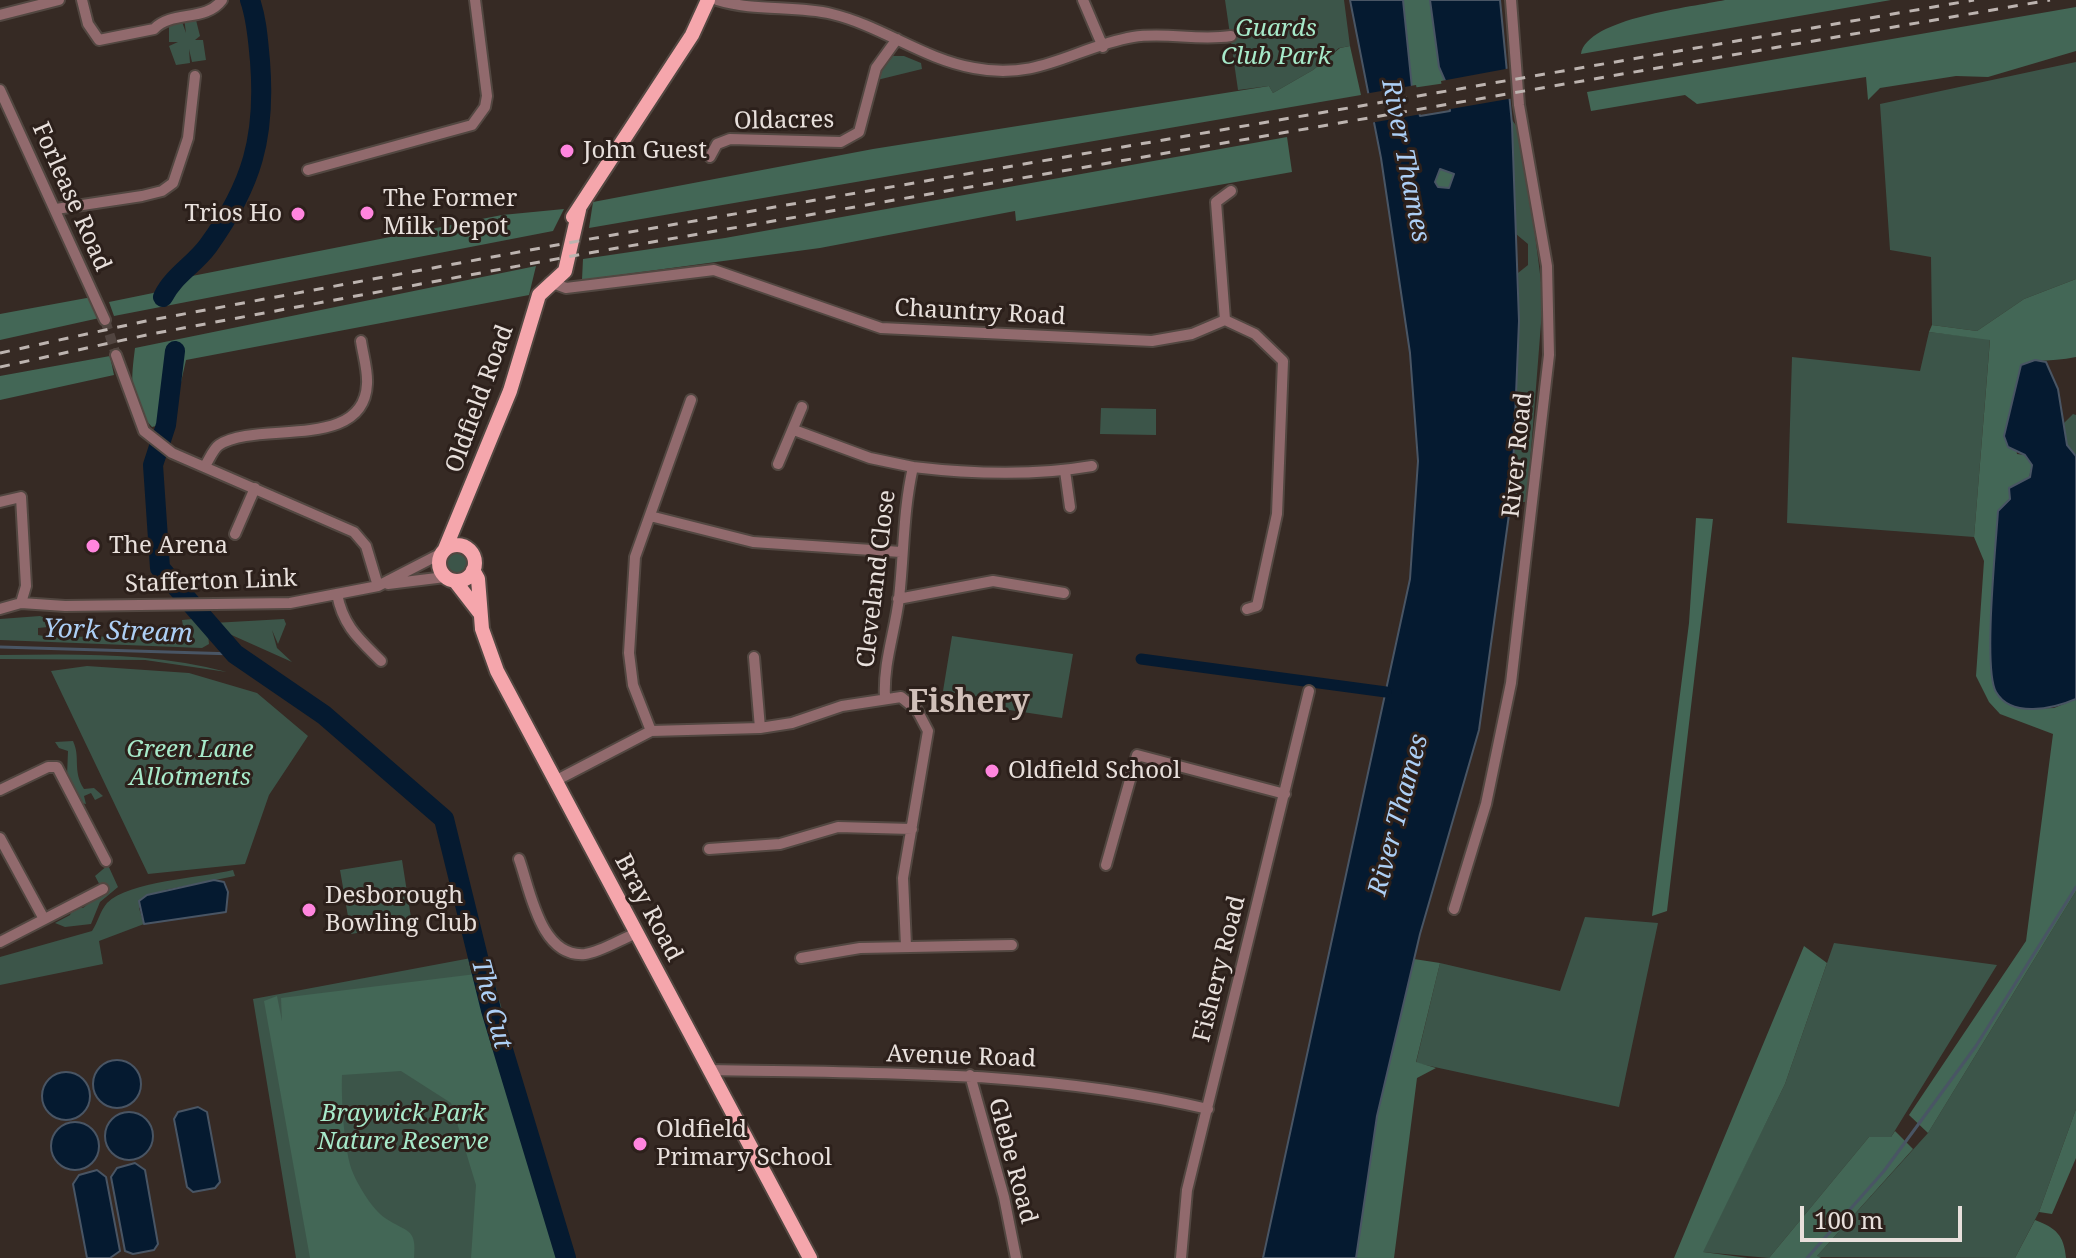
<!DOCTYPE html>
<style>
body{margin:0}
#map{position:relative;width:2076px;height:1258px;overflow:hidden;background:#362a24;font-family:"Noto Serif",serif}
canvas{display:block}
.scale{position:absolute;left:1800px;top:1206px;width:162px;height:36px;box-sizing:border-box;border:4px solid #e8e0dc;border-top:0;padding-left:10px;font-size:24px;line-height:28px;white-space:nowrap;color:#e8e0dc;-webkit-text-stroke:6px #2c201b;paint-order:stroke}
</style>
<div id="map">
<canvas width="2076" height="1258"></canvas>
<div class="scale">100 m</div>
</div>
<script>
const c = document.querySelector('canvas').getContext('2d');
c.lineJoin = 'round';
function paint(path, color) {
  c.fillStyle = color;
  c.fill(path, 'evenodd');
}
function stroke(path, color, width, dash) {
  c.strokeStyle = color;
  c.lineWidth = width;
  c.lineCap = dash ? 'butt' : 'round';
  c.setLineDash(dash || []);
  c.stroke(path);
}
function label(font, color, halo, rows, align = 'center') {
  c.font = font + ' "Noto Serif",serif';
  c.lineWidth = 6;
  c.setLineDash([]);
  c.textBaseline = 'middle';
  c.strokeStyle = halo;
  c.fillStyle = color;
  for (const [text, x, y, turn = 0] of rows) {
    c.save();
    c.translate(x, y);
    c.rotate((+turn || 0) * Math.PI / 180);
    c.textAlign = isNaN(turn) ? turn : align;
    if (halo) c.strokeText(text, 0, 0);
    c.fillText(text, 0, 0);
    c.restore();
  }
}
paint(new Path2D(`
 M1225 0H1344L1350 46 1339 48 1313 70 1273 93 1269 86 1238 90Z
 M195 16 200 36 195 40H203L206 60 192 62 189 49 190 63 176 65 169 46 178 42H169V24L181 19 186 33 184 18Z
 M893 56H904L921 63 922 69 873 81Z
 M2076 62V279L2024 299 1977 331 1932 325 1931 257 1890 250 1880 104Z
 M1512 120 1518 128 1527 170 1543 298 1527 502H1511L1519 321 1518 273 1528 265V244L1516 234Z
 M1929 332 1990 339 1974 537 1787 523 1792 357 1920 371Z
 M1101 408 1156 409V435L1100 434Z
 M2073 414 2076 415V456L2067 445 2064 423Z
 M445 563a11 11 0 1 1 22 0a11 11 0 1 1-22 0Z
 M40 616 47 619 48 627 38 628V635L49 637 188 636 190 626H183L182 620 193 619 208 634 209 644 202 648 0 640V619Z
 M284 619 286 624 278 644 272 630 277 648 292 662 216 628 213 623Z
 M952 636 1073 654 1062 718 1003 709 1004 701 943 691Z
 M0 655C77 654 152 652 227 672L145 660 0 659Z
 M87 666 189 673 257 693 308 736 269 795 245 864 148 874 51 671Z
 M73 741C81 758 72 770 84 789L94 788 103 796 95 800 91 793 84 796 86 804 81 803 67 776 68 751 59 748 55 742Z
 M402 860 412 924 351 934 340 870Z
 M108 865 118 887 100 902 91 924 65 927 55 923 70 915 73 908H83L103 891 95 876Z
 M233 870 235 876 165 890 139 908 144 924 99 941 103 964 0 985V957L92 931C98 922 100 911 107 903 129 881 200 878 233 870Z
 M2076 891V1109L2039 1212 2015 1258 1816 1257 1928 1133Z
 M1585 917 1658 923 1619 1107 1416 1063 1440 963 1560 991Z
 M1834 943 1997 965 1891 1137H1869L1769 1258 1702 1252 1785 1084Z
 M487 955 570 1258H296L253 999Z`), '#3c5549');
paint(new Path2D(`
 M1402 0H1430L1446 83 1412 88Z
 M1725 0H1891L1581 54C1587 18 1693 7 1725 0Z
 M2076 7V51L1988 77 1956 76 1880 88 1868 100 1866 77 1697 104 1685 95 1591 111 1587 92Z
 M1350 46 1361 95 589 228 593 202 873 149 1269 86 1273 93 1313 70 1340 48Z
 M1287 137 1292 172 1016 221 1015 211 820 248 582 280 583 259 725 238Z
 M1434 179a10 10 0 1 1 20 0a10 10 0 1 1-20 0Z
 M564 209 553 231 114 316 109 302 153 293 192 276 502 215Z
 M536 266 529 295 186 360 172 422 152 427C128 402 131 380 135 348Z
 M2076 279V357C2063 360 2050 360 2037 361 2004 364 2016 432 2017 454L2025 455 2032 465 2029 477 1998 511 1991 671 2025 709 2054 708 2076 699V891L1928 1133 1909 1115 2026 941 2053 734 2000 714 1989 702 1976 676 1984 561 1974 537 1990 340 1929 332 1932 325 1977 331 2024 299Z
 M92 297 104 317 0 340V314Z
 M110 356 114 375 0 400V376Z
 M1696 518 1713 519 1667 911 1652 916 1689 623Z
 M1804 946 1827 963 1785 1084 1703 1252 1748 1258H1674Z
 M1414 959 1440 963 1416 1062 1436 1068 1417 1078 1394 1258H1356L1377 1116Z
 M476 974 556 1258H471L476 1185 451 1103 401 1071 342 1075C341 1098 344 1152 353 1173 359 1187 373 1210 385 1218 407 1233 417 1227 414 1258H310L264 1001 277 996 282 1021 281 998Z
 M2076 1109V1158L2052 1214 2039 1212Z
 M1895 1131 1913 1149 1817 1256 1821 1258H1769L1869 1137H1891Z
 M2035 1220C2056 1228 2064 1235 2066 1258H2015Z`), '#436756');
const water = new Path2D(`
 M1350 0H1403L1412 88 1420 116 1450 111 1446 83 1439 67 1430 0H1500L1512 124 1519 321 1512 493 1479 730 1420 934 1377 1116 1356 1258H1263L1410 579 1418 461 1410 353 1381 158ZM1440 169 1454 174 1449 188 1438 187 1435 182Z
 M2035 360 2046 362 2058 389 2067 445 2076 456V699C2053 709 2011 718 1996 692 1983 669 1996 544 1998 511L2010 499 2009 488 2030 477 2032 465 2025 455 2008 447 2004 436 2021 365Z
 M214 880 224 882 228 892 226 912 144 924 139 901 147 895Z
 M93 1084a24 24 0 1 1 48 0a24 24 0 1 1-48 0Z
 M42 1096a24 24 0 1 1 48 0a24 24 0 1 1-48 0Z
 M198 1107 207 1112 220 1182 215 1188 193 1192 187 1187 174 1119 178 1112Z
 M105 1136a24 24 0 1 1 48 0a24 24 0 1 1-48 0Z
 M51 1146a24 24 0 1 1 48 0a24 24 0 1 1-48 0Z
 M135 1163 145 1170 158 1244 154 1250 133 1254 125 1251 111 1177 117 1168Z
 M97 1170 106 1177 120 1251 110 1258H87L73 1184 79 1175Z`);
paint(water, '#051a30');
stroke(water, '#495564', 2);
paint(new Path2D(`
 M1511 68 1514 98 1370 123 1364 94 1416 85 1422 112 1446 108 1441 81Z`), '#362a24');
stroke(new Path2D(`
 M0 647 235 654
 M1807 1258 1884 1171 1976 1046 2076 887`), '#495564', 3);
stroke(new Path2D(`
 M1141 659 1386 692`), '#051a30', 11);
stroke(new Path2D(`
 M163 297C173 276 194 265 208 246 252 185 266 137 260 61 258 41 257 20 250 0
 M175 351 166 425 153 465 160 568 235 654 324 715 444 819 491 1010 566 1258`), '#051a30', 20);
stroke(new Path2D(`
 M105 320 116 355`), '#514540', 10, [10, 5]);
const minor = new Path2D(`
 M82 0 88 24 99 40 154 29C172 10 206 22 222 0
 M717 0C756 12 794 5 832 14 882 26 923 59 974 68 1040 81 1075 47 1133 37 1166 32 1198 41 1231 36
 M1083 0 1103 47
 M0 15 59 0
 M0 90 105 320
 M710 157 717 144 730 139 841 142 859 132 876 68 897 39
 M308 170 472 125 485 107 487 96 475 0
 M1231 191 1216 202 1225 320 1255 334 1283 361 1277 514 1257 606 1247 609
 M56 209 142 196 162 191 173 183 188 138 195 76
 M550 282 566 288 714 270 881 328 1152 341 1192 334 1225 320
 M116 355 144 431 172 453 354 532 366 546 378 586
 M794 430 870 458 913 467C903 511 904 554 899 598 895 632 883 663 885 698
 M778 464 802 407
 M205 466C209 460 213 449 219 445 256 420 364 452 367 384 368 371 363 355 361 341
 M913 467C972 474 1034 476 1092 466
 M1065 471 1070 507
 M0 502 21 497 26 586 21 603
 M650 516 753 542 901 552
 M235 534 255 488
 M388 584 445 577
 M337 594C343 626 359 639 381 661
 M898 599 993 581 1064 593
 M21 603 65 606 290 603 378 586 442 553
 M0 609 21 603
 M754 657 760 728
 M651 731 633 685 629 653 635 557 691 400
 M555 781 651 731 760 728 792 723 842 706 901 697 917 710 928 731 903 878 906 946
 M0 790 48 767H57L106 861
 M0 838 44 919
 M709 849 780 844 838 827 912 829
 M519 859C530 889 540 958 585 954 601 952 621 939 637 933
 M1106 865 1137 755 1285 794
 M1454 909 1486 804 1511 683 1549 355 1547 266 1519 105 1511 0
 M0 942 103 889
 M801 958 860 948 1012 945
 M710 1070C877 1073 1044 1070 1208 1109
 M970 1075 1004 1197 1016 1258
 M1181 1258 1187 1190 1309 691`);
const major = new Path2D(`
 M573 217 692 35 708 0
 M439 563a18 18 0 1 1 36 0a18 18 0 1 1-36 0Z
 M445 549 510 391 539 295 565 271 579 210
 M473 570 478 579 482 629 497 671 810 1258
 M455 581 479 612`);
stroke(minor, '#524741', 14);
stroke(major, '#524741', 18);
stroke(minor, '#916a6d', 10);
stroke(major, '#f5a6ac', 14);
stroke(new Path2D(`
 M0 353 146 321 584 240 1974 0
 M0 367 151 334 583 254 2050 0`), '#bdb4b0', 3, [10, 10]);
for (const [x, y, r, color] of [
 [567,151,8,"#ff85de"],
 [367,213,8,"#ff85de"],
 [298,214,8,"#ff85de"],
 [93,546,8,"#ff85de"],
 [992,771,8,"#ff85de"],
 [309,910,8,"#ff85de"],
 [640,1144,8,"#ff85de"]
]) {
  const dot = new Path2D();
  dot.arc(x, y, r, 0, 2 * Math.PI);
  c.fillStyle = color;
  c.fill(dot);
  stroke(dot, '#2c201b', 3);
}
label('italic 24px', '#a7eaca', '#2c201b', [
 ["Guards",1276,29],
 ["Club Park",1276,57],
 ["Green Lane",190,750],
 ["Allotments",190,778],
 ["Braywick Park",403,1114],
 ["Nature Reserve",403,1142]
]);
label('24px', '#e8e0dc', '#2c201b', [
 ["Oldacres",784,121,-1],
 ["Forlease Road",71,197,66],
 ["Chauntry Road",980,313,3],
 ["Oldfield Road",480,399,-70],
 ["River Road",1518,455,-84],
 ["Cleveland Close",877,579,-83],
 ["Stafferton Link",211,582,-2],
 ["Bray Road",648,908,62],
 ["Fishery Road",1220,969,-76],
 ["Avenue Road",961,1057,2],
 ["Glebe Road",1012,1161,75]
]);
label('24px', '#e8e0dc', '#2c201b', [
 ["John Guest",583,151],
 ["The Former",383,199],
 ["Milk Depot",383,227],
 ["Trios Ho",282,214,"right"],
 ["The Arena",109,546],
 ["Oldfield School",1008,771],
 ["Desborough",325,896],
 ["Bowling Club",325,924],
 ["Oldfield",656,1130],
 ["Primary School",656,1158]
], 'left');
label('italic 26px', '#adcff5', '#2c201b', [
 ["River Thames",1405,161,79],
 ["York Stream",118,632,2],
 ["River Thames",1399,815,-75],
 ["The Cut",491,1004,75]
]);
label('bold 32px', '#d0c0b9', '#2c201b', [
 ["Fishery",969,703]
]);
</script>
